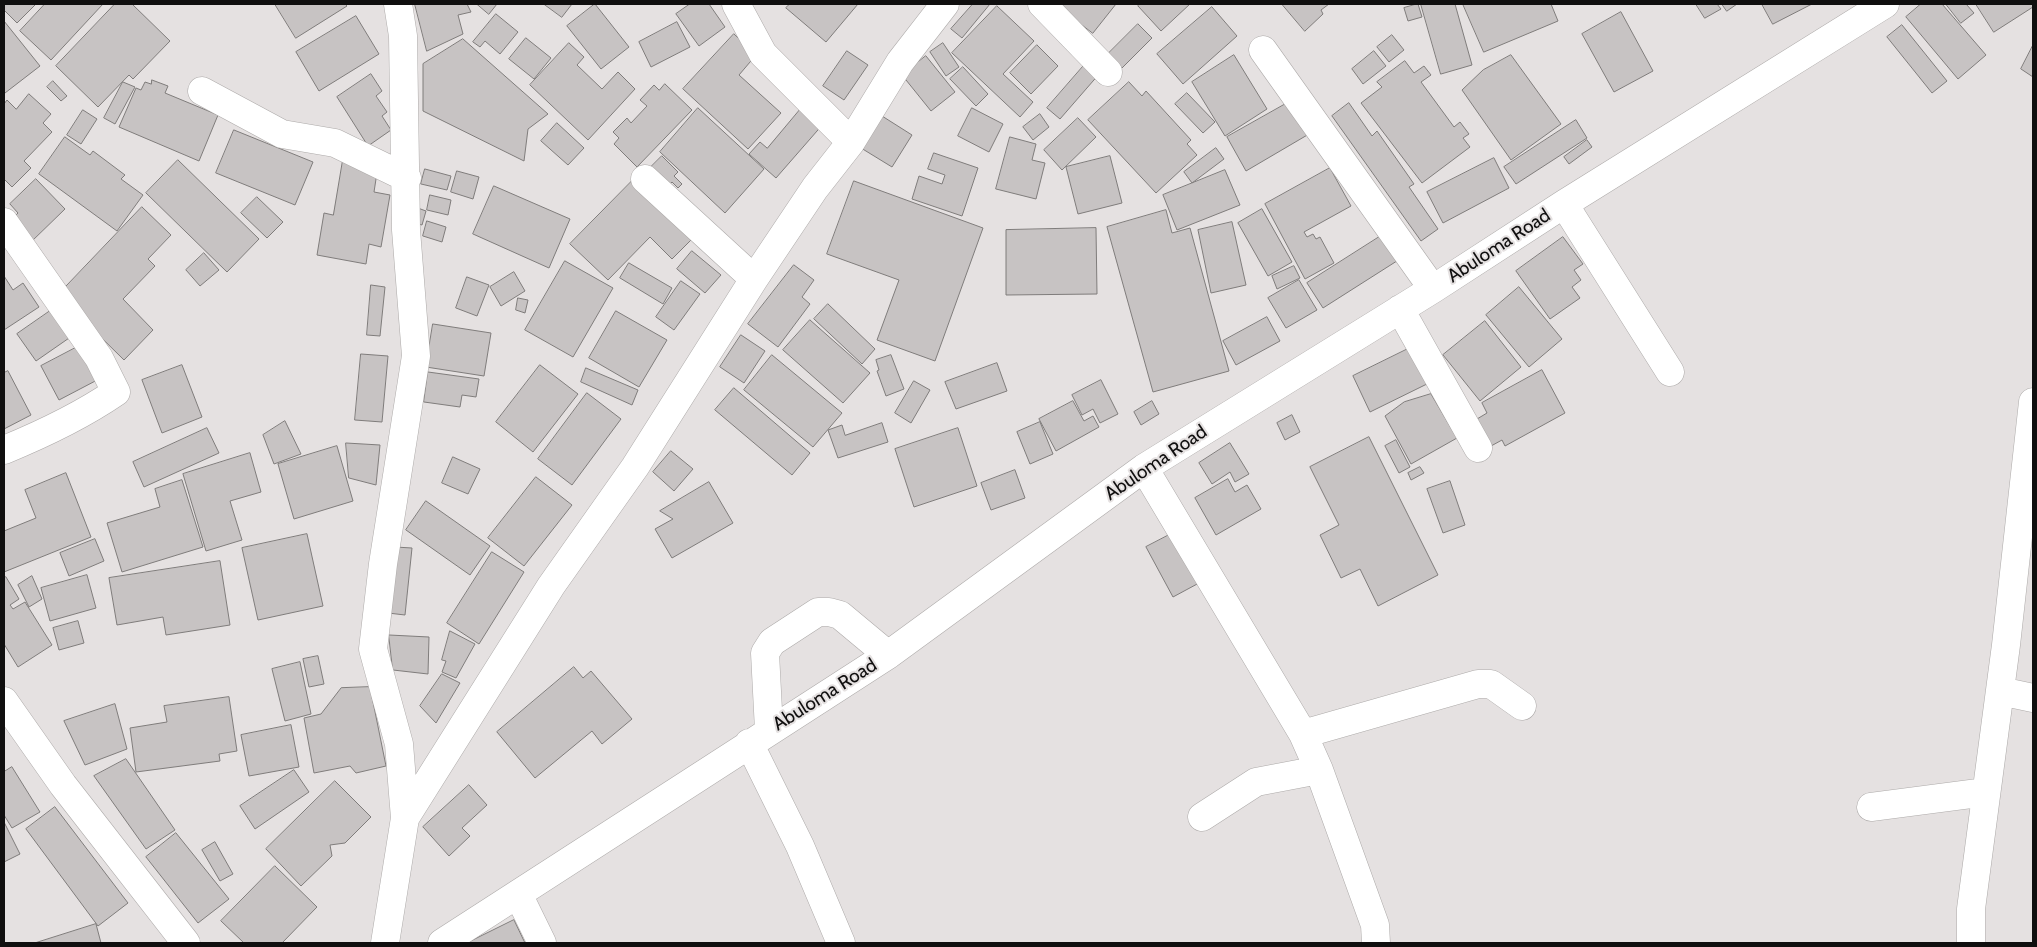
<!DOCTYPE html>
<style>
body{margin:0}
#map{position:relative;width:2037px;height:947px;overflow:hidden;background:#e5e1e1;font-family:Cabin,sans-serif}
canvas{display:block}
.frame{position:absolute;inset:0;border:5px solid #100f0f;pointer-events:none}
</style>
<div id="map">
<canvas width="2037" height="947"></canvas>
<div class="frame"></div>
</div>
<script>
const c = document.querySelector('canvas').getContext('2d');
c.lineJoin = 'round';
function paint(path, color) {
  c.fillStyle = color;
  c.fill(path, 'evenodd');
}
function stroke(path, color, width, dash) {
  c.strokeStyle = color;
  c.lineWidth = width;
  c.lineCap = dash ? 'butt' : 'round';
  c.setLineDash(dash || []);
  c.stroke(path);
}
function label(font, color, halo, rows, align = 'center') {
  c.font = font + ' Cabin,sans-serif';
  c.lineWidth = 4;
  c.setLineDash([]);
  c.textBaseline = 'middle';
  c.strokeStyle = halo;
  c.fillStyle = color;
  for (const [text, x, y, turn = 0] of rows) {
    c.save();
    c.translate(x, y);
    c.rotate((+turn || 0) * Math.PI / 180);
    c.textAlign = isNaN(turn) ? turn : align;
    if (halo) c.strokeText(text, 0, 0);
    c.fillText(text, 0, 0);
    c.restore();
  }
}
const building = new Path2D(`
 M4 4H36L17 23 4 10Z
 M45 4H103L51 60 20 31Z
 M115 4H132L170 41 133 79 129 75 98 107 56 66Z
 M275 4H345L347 6 296 38Z
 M415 4H467L471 12 458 15 463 34 427 51Z
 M477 4H497L489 14Z
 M544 4H572L562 17Z
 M595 4 629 47 601 69 567 26Z
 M690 4H709L725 27 699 46 676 14Z
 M790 4H858L826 42 786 8Z
 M973 4H990L962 38 951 29Z
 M1055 4H1116L1093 33Z
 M1140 4H1190L1161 31 1138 6Z
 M1282 4H1329L1321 10 1323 14 1305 31Z
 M1418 4 1422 17 1408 21 1404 8Z
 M1421 4H1455L1472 65 1441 74Z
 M1463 4H1551L1558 21 1484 52Z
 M1696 4H1717L1721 9 1705 18Z
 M1722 4H1737L1727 11Z
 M1762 4H1812L1773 24Z
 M1921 4H1942L1986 55 1958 79 1906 17Z
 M1946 4H1966L1974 13 1961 23Z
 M1976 4H2033V7L1994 32Z
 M997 6 1034 41 1003 74 1033 102 1020 117 952 53Z
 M1212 7 1237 36 1183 84 1157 54Z
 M1621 12 1653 71 1614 92 1582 34Z
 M496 14 518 32 500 54 485 41 480 47 473 42Z
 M356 16 379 54 319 91 296 52Z
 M4 21 40 66 5 93 4 91Z
 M677 22 690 47 651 67 639 42Z
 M1138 24 1152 38 1122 68 1108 54Z
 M1902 25 1947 81 1932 93 1887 37Z
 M734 34 756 55 739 75 781 113 748 149 683 89Z
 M1392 35 1404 50 1389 62 1377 47Z
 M526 38 551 58 534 79 509 59Z
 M463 39 548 114 528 129 524 161 423 111V64Z
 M569 43 584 57 577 65 602 89 618 72 635 89 588 140 530 85Z
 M943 43 959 67 946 76 930 52Z
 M1037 45 1058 66 1031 94 1010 73Z
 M2033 45V77L2021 69Z
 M847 51 868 65 844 100 823 86Z
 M1374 51 1386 66 1363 84 1352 69Z
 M1234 55 1267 109 1225 136 1192 82Z
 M1511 55 1561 124 1511 160 1462 90 1483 70Z
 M926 56 955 92 931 111 902 75Z
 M1405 61 1414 73 1424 66 1431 75 1421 82 1454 127 1460 122 1469 134 1463 138 1470 147 1422 183 1361 103 1382 87 1377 82Z
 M1087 62 1100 73 1060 119 1047 108Z
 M963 67 988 94 976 106 950 79Z
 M371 74 382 91 376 96 387 112 382 116 391 130 368 146 337 97Z
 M152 80 168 86 165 93 218 115 199 161 119 127 136 88 141 90 145 82 151 84Z
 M53 81 67 96 61 101 47 87Z
 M123 82 135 87 115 124 104 118Z
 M1129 82 1142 96 1146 91 1191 140 1187 144 1197 155 1156 193 1088 120Z
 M665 84 692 110 637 167 614 144 619 138 613 132 627 118 631 123 647 106 640 100 654 85 659 90Z
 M1187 93 1215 122 1203 133 1175 104Z
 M29 94 51 114 43 123 52 132 24 161 31 168 12 187 5 180 4 182V104L7 100 16 109Z
 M1291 101 1309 134 1246 171 1227 137Z
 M1349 103 1372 136 1377 131 1414 184 1409 187 1438 229 1421 241 1332 116Z
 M804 105 824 123 776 178 749 154 760 142 767 148Z
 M698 108 764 169 725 213 660 152Z
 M972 108 1003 124 989 152 958 136Z
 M83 110 97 119 81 144 67 135Z
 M1040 114 1049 127 1033 140 1023 127Z
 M882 116 912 135 892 167 861 148Z
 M1078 118 1096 137 1062 170 1044 150Z
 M1576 120 1587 138 1516 184 1504 167Z
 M557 123 584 148 568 165 541 141Z
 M234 130 313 162 295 205 216 173Z
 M65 137 90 155 93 151 125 175 121 179 143 195 117 231 39 174Z
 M1010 137 1036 144 1032 160 1045 163 1036 199 996 189Z
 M1587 140 1592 147 1569 164 1564 157Z
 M1216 148 1224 159 1192 183 1184 172Z
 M934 153 978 168 962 216 912 199 919 176 942 184 945 175 928 169Z
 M662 156 678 172 674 176 682 184 678 188 672 182 662 192 644 174Z
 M1110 156 1122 203 1078 214 1066 167Z
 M1494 158 1509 188 1443 223 1427 192Z
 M178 160 259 239 227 272 146 193Z
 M343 160 378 166 374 192 390 195 381 247 369 244 366 264 317 255 324 213 333 215Z
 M1330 168 1351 206 1304 232 1307 237 1313 234 1316 239 1320 237 1334 263 1305 279 1265 204Z
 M425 169 451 176 447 190 421 184Z
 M1225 170 1240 205 1177 230 1163 195Z
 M457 171 479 177 473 199 451 192Z
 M635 178 694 237 672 259 650 237 608 280 570 244Z
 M36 179 65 209 31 242 10 221 18 213 10 204Z
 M854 181 983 228 935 361 877 340 899 280 827 254Z
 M494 186 570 219 549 268 473 234Z
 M430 195 451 200 448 215 427 210Z
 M257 197 283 222 267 238 241 213Z
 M142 207 171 235 148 259 155 266 123 299 153 330 124 360 58 295Z
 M415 207 426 211 422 225 411 222Z
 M1262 209 1292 262 1268 276 1238 223Z
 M1166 210 1172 233 1190 228 1229 371 1153 392 1107 227Z
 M427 221 446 227 442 242 423 236Z
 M1232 222 1246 285 1211 293 1198 230Z
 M1096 228 1097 294 1006 295V230Z
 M1384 234 1400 259 1323 308 1307 283Z
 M1563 237 1583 264 1574 270 1581 280 1572 287 1580 298 1550 319 1516 271Z
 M692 251 721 275 705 293 677 269Z
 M204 253 219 270 200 286 186 270Z
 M565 261 613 288 573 357 525 330Z
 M629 263 672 288 663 304 620 278Z
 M794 265 814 280 802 297 810 304 778 347 748 324Z
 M1294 266 1300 278 1277 289 1272 276Z
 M514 272 525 291 501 306 490 287Z
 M4 276 13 290 23 283 39 307 4 330Z
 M467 277 489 285 477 316 456 308Z
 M1299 280 1317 310 1286 328 1268 298Z
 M681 281 700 294 674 330 656 317Z
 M371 285 385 287 380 336 367 335Z
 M1519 287 1562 339 1529 367 1486 315Z
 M518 298 528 300 525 313 516 310Z
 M828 304 875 349 862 364 814 319Z
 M53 309 72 336 36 361 17 334Z
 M616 311 667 340 639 387 589 358Z
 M1267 317 1280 341 1236 365 1223 341Z
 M810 320 870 373 843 403 783 350Z
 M1485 321 1521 367 1480 401 1443 355Z
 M433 324 491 333 484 376 426 367Z
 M741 335 765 351 744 383 720 367Z
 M83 344 101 378 59 400 41 366Z
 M1414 346 1431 382 1370 412 1353 376Z
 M361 354 388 356 382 422 355 420Z
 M772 355 842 413 813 447 744 390Z
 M891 355 904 389 886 396 877 371 879 370 876 360Z
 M997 363 1007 391 956 409 945 382Z
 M182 365 202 417 162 433 142 380Z
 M540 365 578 394 533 452 496 422Z
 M586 368 638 390 632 405 581 382Z
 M1542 370 1565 413 1505 446 1502 440 1491 446 1477 419 1487 413 1482 403Z
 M8 371 31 415 4 429V373Z
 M428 372 479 379 476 397 462 395 460 407 424 402Z
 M1101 380 1118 414 1100 423 1093 409 1082 415 1072 395Z
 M914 381 930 390 911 423 895 413Z
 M734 388 810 453 792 475 715 410Z
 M587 393 621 419 572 485 538 459Z
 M1431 394 1457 438 1411 464 1385 416 1404 402Z
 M1073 401 1084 421 1093 416 1099 427 1056 451 1039 419Z
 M1152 401 1159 414 1141 425 1134 412Z
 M1292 415 1300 432 1285 440 1277 423Z
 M285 421 301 454 274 464 263 435Z
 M1040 422 1053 454 1030 464 1017 432Z
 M882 423 888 442 838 458 828 430 842 425 845 435Z
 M207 428 219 453 144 487 133 462Z
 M958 428 977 486 914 507 895 449Z
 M1369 437 1438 575 1378 606 1360 569 1341 578 1320 535 1339 525 1310 467Z
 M1396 440 1410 467 1399 473 1385 446Z
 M346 443 380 445 376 485 349 478Z
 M1230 443 1249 474 1235 482 1230 472 1212 484 1199 463Z
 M337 446 353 501 294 519 278 464Z
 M671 451 693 469 674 491 653 472Z
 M250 453 261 492 230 501 242 540 206 551 183 474Z
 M453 457 480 469 468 494 442 483Z
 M1420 467 1424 473 1411 480 1408 473Z
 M1015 470 1025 498 991 510 981 483Z
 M66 473 91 537 4 572V531L36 518 25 490Z
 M536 477 572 505 524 566 488 538Z
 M1228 479 1235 492 1247 485 1261 509 1216 535 1195 498Z
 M182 480 203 547 122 572 107 523 160 507 155 489Z
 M1450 481 1465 525 1443 533 1427 489Z
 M709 482 733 523 672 558 655 529 673 519 660 511Z
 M426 501 490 546 470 575 406 530Z
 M1173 533 1199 583 1173 597 1146 547Z
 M307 534 323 606 258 620 242 548Z
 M95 539 104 561 69 576 60 553Z
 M395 547 412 548 405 615 388 613Z
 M492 552 524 572 479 644 447 623Z
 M220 561 230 625 166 635 163 617 117 625 109 578Z
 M87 575 96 608 50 621 41 588Z
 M32 576 42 599 29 607 18 585Z
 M6 577 19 599 10 605 13 609 25 602 52 645 18 667 4 644V578Z
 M78 621 84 643 59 650 53 628Z
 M450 631 475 644 456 678 442 672 446 661 442 660Z
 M389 635 429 637 428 674 393 670Z
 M318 656 324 684 309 687 303 659Z
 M300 662 311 714 285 721 272 669Z
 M574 667 583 678 591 671 632 719 602 744 592 731 535 778 497 732Z
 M442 674 460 683 436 723 420 706Z
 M370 687 386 766 356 773 350 766 314 773 304 718 321 714 341 688Z
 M229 697 237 751 219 754 220 761 136 772 130 728 167 722 164 706Z
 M115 704 127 749 85 765 64 721Z
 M291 725 299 767 249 776 241 735Z
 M126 759 175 830 146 849 94 776Z
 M12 767 40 812 12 828 4 815V772Z
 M294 770 309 792 255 829 240 806Z
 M335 781 371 817 345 843 330 845 332 856 301 886 266 849Z
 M469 785 487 805 462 828 470 836 449 856 423 827Z
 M55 807 128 903 98 926 26 829Z
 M4 822 20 854 4 862Z
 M176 833 229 899 198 923 146 857Z
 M215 842 233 874 220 881 202 850Z
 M275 866 317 907 282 943H244L221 921Z
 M514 920 525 943H467Z
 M96 924 101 943H35Z`);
paint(building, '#c7c3c3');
stroke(building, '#7f7c7b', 1);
const minor = new Path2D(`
 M398 4 403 36 406 230 416 356 383 564 373 649 399 744 405 818
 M736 4 763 54 851 142
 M1042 4 1108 72
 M1263 50 1433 289
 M202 91 282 134 335 143 407 178
 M645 179 754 279
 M1564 204 1670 372
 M4 222 99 358 116 392C81 416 43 434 4 450
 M1400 309 1478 448
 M1144 468 1303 734 1319 770 1375 925 1376 943
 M2000 691 2033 698
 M4 701 63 785 186 943
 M769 730 765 653 772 642 818 612H829L840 615 888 655
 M1303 734 1478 684H1491L1522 706
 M749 743 800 846 841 943
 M1871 807 1986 792
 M1202 817 1256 782 1319 770
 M518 894 542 943
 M385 943 405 818 551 586 635 467 754 279 815 188 851 142 900 62 945 4
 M442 943 888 655 1144 468 1433 289 1564 204 1885 4
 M1971 943V909L2006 645 2033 402`);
stroke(minor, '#adaaa9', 29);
stroke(minor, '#fff', 28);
label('19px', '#100f0f', '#e5e1e1', [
 ["Abuloma Road",1499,246,-33],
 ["Abuloma Road",1156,463,-34],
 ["Abuloma Road",825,695,-32]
]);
</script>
